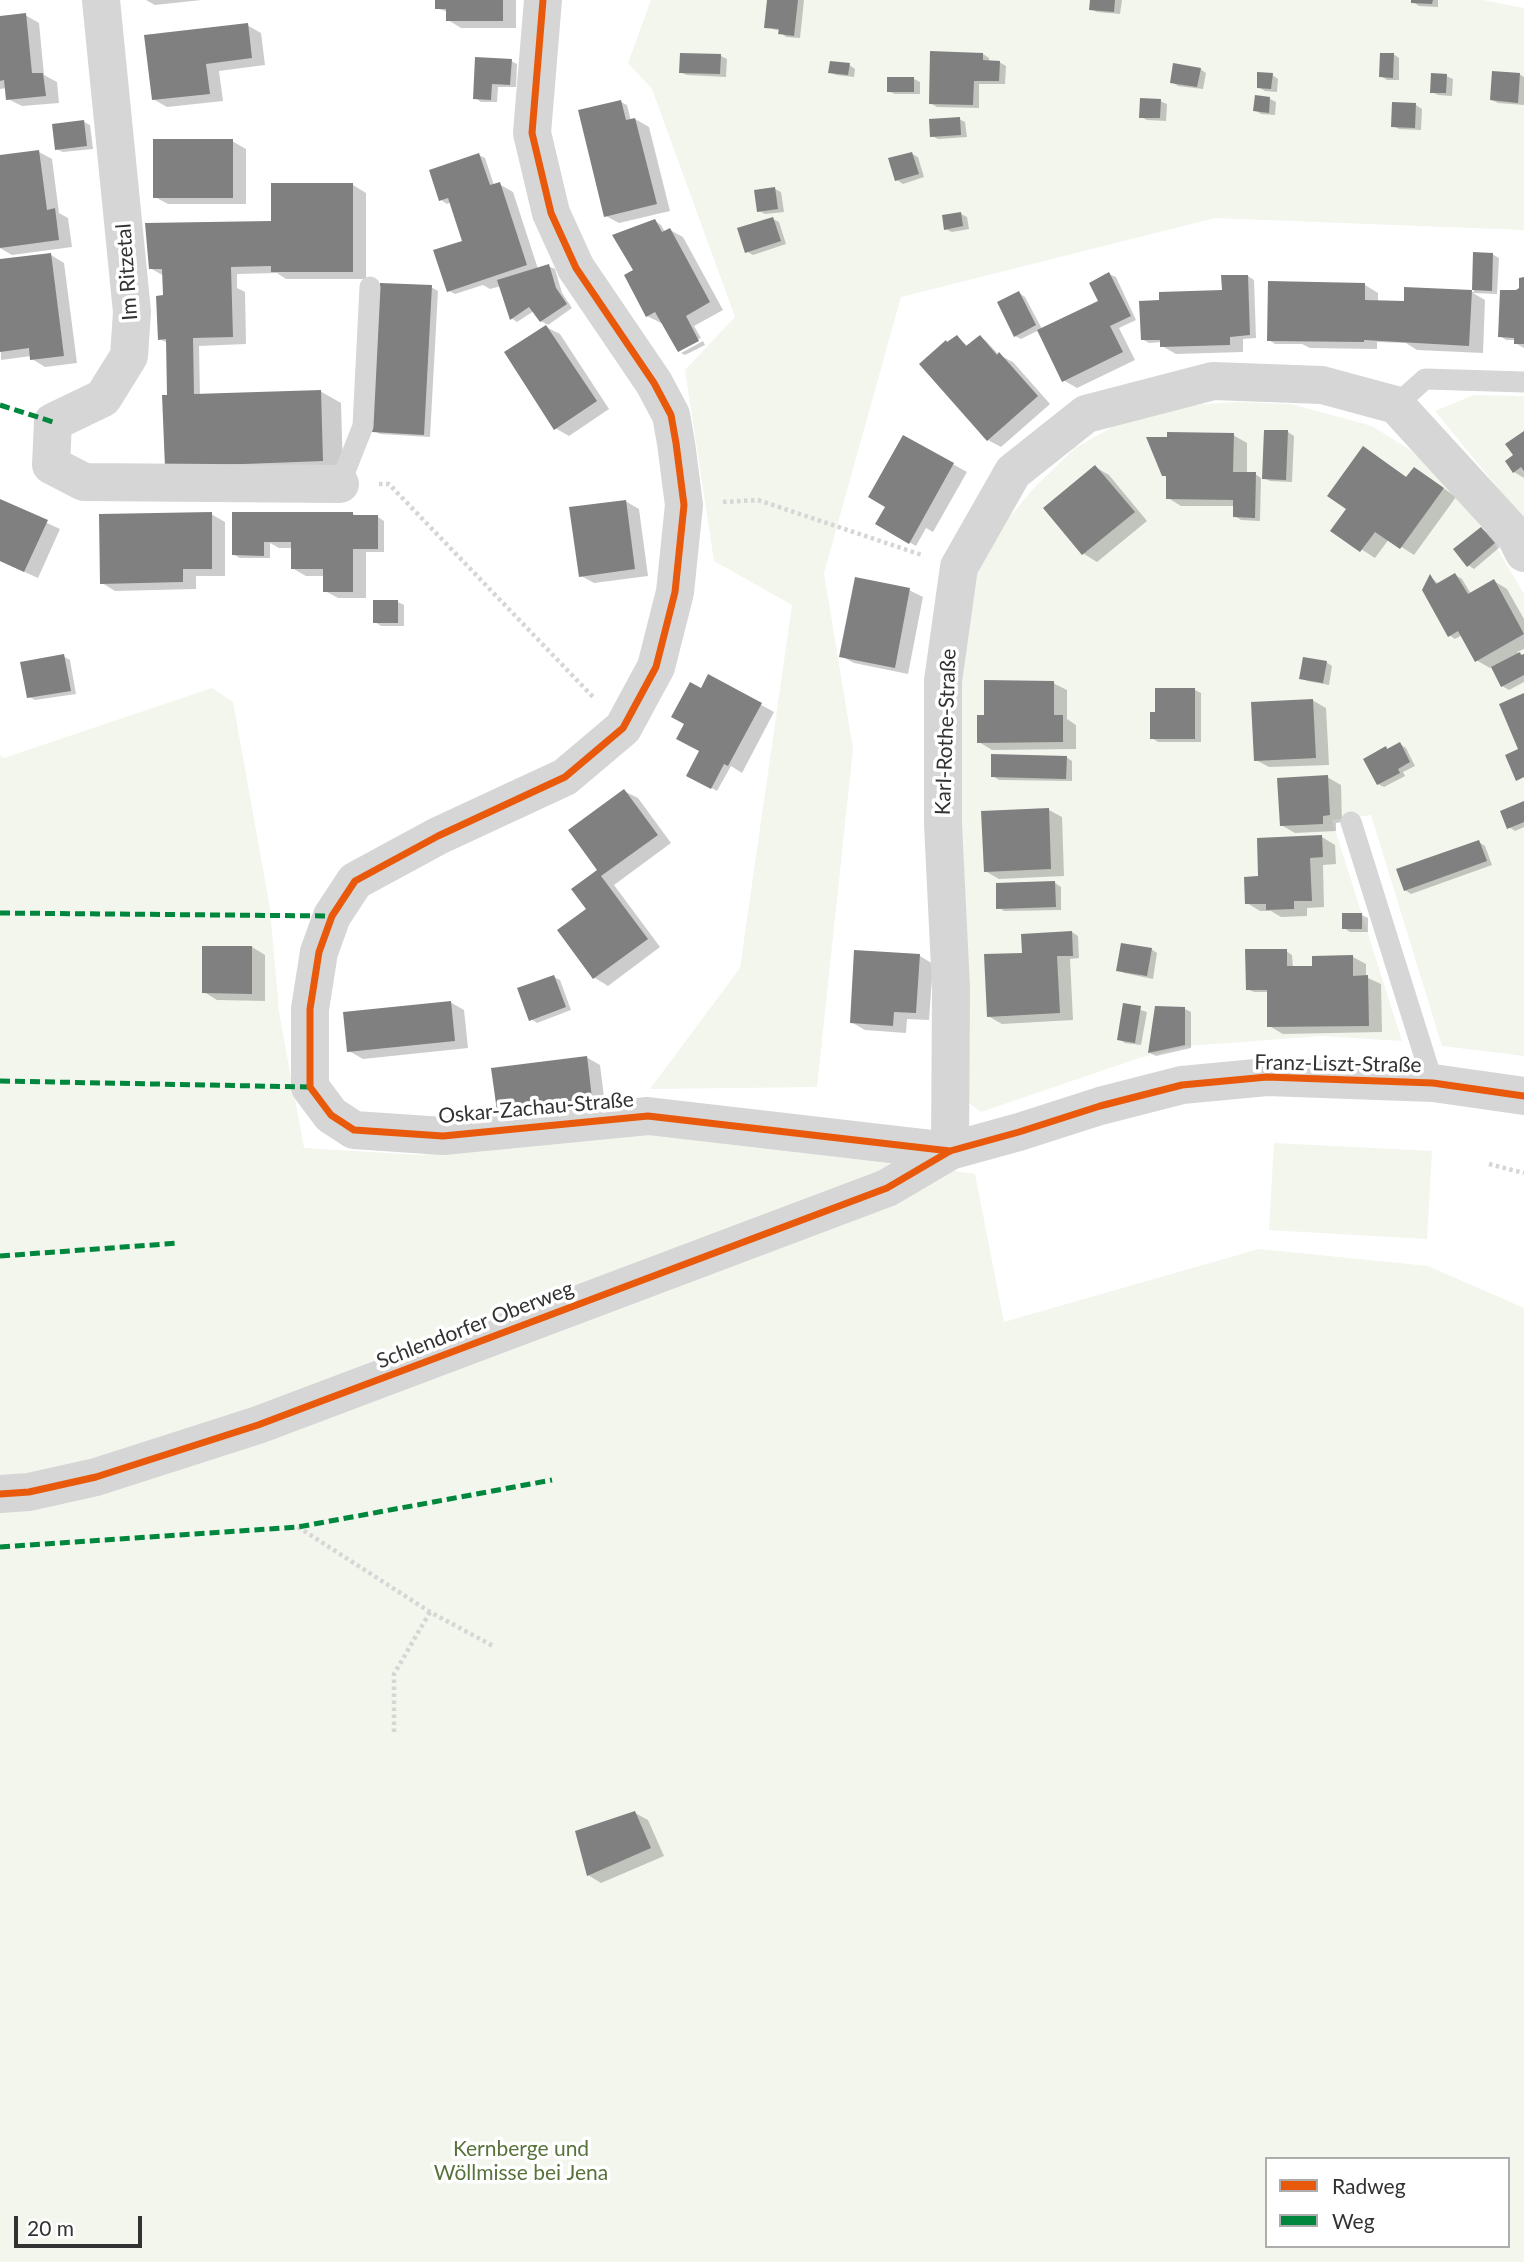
<!DOCTYPE html>
<meta charset="utf-8">
<style>
body{margin:0}
#map{position:relative;width:1524px;height:2262px;overflow:hidden;background:#fff;font-family:Lato,sans-serif}
canvas{display:block}
.legend{position:absolute;left:1265px;top:2157px;width:245px;height:91px;box-sizing:border-box;background:#fff;border:2px solid #adadad;margin:0;padding:9px 12px;list-style:none;font-size:21px;color:#323232}
.legend li{display:flex;align-items:center;gap:14px;height:35px}
.legend b{width:35px;border:2px solid #adadad}
.scale{position:absolute;left:14px;top:2216px;width:128px;height:32px;box-sizing:border-box;border:4px solid #323232;border-top:0;padding-left:9px;font-size:21px;line-height:24px;white-space:nowrap;color:#323232;-webkit-text-stroke:5px #fff;paint-order:stroke}
</style>
<div id="map">
<canvas width="1524" height="2262"></canvas>
<ul class="legend">
<li><b style="height:9px;background:#e8590c"></b>Radweg</li>
<li><b style="height:9px;background:#00873e"></b>Weg</li>
</ul>
<div class="scale">20 m</div>
</div>
<script>
const c = document.querySelector('canvas').getContext('2d');
c.lineJoin = 'round';
function paint(path, color) {
  c.fillStyle = color;
  c.fill(path, 'evenodd');
}
function stroke(path, color, width, dash) {
  c.strokeStyle = color;
  c.lineWidth = width;
  c.lineCap = dash ? 'butt' : 'round';
  c.setLineDash(dash || []);
  c.stroke(path);
}
function label(font, color, halo, rows, align = 'center') {
  c.font = font + ' Lato,sans-serif';
  c.lineWidth = 7;
  c.setLineDash([]);
  c.textBaseline = 'middle';
  c.strokeStyle = halo;
  c.fillStyle = color;
  for (const [text, x, y, turn = 0] of rows) {
    c.save();
    c.translate(x, y);
    c.rotate((+turn || 0) * Math.PI / 180);
    c.textAlign = isNaN(turn) ? turn : align;
    if (halo) c.strokeText(text, 0, 0);
    c.fillText(text, 0, 0);
    c.restore();
  }
}
paint(new Path2D(`
 M651 0H1483L1524 8V230L1215 218 901 297 824 573 853 749 817 1087 650 1089 740 968 792 605 714 561 685 370 735 317 652 89 628 63Z
 M1474 395 1524 396V520L1435 411Z
 M1238 402 1291 404 1372 426 1423 458 1461 497 1495 545 1524 594V1056L1442 1046 1371 815 1332 820 1402 1041 1322 1036 1188 1046 1139 1058 981 1112 961 1097 957 689 975 575 997 532 1035 487 1075 448 1114 426 1172 406Z
 M212 688 233 702 270 908 279 1012 304 1148 420 1155 654 1128 975 1174 1004 1322 1259 1249 1428 1266 1524 1308V2262H0V755L4 758ZM1267 2159H1508V2246H1267Z
 M1274 1143 1432 1151 1427 1239 1269 1230Z`), '#f2f6ed');
paint(new Path2D(`
 M146 0H202L155 5Z
 M436 0H516V28H461L448 20V12L436 8Z
 M768 0H804L800 38 786 37 780 31 766 27Z
 M1092 0H1122L1120 14 1097 12 1091 9Z
 M1413 0H1438V7L1419 6 1413 2Z
 M25 15 39 23 44 75 57 82 59 103 22 106 8 99 7 88 0 89V18Z
 M247 25 261 33 265 65 219 71 223 101 167 107 153 99Z
 M983 54 989 58V62H999L1006 66 1005 84H979V108L937 107 930 103Z
 M1393 54 1399 58V80H1387L1381 76Z
 M721 56 727 59 726 77 687 75 680 72Z
 M511 61 517 64 516 87H498L497 102H481L475 98Z
 M849 65 855 69 854 77 836 75 830 72Z
 M1200 69 1206 73 1203 89 1178 86 1172 82Z
 M1519 74 1524 77V105L1498 103 1492 100Z
 M1272 75 1278 79 1277 92 1265 91 1258 87Z
 M1446 76 1453 79 1452 96 1438 95 1432 92Z
 M914 79 920 82V94H895L888 91Z
 M1256 97 1270 99 1276 102 1275 115 1261 114 1255 110Z
 M1160 101 1167 104 1166 121 1147 120 1141 117Z
 M621 102 627 105 631 121 635 119 649 127 670 211 619 223 606 216Z
 M1416 105 1422 109 1421 130 1399 129 1393 126Z
 M959 119 965 122 967 137 938 139 932 136Z
 M84 122 90 125 93 149 63 152 56 149Z
 M232 141 246 149V204H168L155 197Z
 M39 152 52 159 59 213 68 218 72 247 12 255 0 248V157Z
 M912 154 918 157 924 177 903 184 897 180Z
 M479 155 485 158 494 185 499 184 513 192 538 269 548 266 555 269 562 293 572 308 548 325 541 321 534 311 517 322 511 318 501 286 490 289 483 285 455 294 449 291 464 242 451 202 447 204 441 200Z
 M353 185 366 193V279H286L277 273 237 274V288L245 292 246 344 199 346 200 396 320 391 341 403 343 472 187 477 168 343 159 339 169 297 164 276 150 268 273 223Z
 M775 189 781 192 784 212 765 214 759 211Z
 M961 214 967 217 969 229 952 232 945 229Z
 M773 219 779 222 786 244 753 255 746 251Z
 M655 221 661 225 665 232 670 230 683 237 723 310 694 326 701 338 680 349V352L663 322 661 323 647 316 635 271Z
 M1475 254H1492L1499 258 1497 294 1473 293 1485 300 1483 353 1417 350 1406 343 1377 342V349L1310 348 1302 344H1275L1269 340 1365 285 1378 293V302L1405 303 1406 289 1474 292Z
 M51 255 64 263 77 363 45 367 32 359 31 356 1 360 0 261Z
 M1109 274 1116 277 1136 320 1119 328 1135 360 1077 388 1063 380 1039 330 1021 339 1015 336 1019 293 1025 297 1042 329 1098 303Z
 M1248 276 1254 280 1256 338 1243 339V352L1176 354 1162 346V342L1149 343 1142 339 1228 292Z
 M1524 279V348L1515 343 1516 340H1506L1500 336 1517 292 1520 289Z
 M431 287 438 291 430 437 380 434 374 431Z
 M546 327 560 334 609 409 569 436 555 428Z
 M957 337 969 347 980 337 986 341 999 355 1013 362 1050 404 1001 447 988 440Z
 M703 341 705 345 685 355 681 353Z
 M1288 432 1294 436 1292 482 1270 481 1264 478Z
 M1524 433V478L1514 472 1515 456Z
 M1233 435 1247 443V474H1255L1261 478 1260 521 1241 520 1235 516V506H1181L1168 498V478L1163 475 1168 439Z
 M904 437 967 472 933 532 926 528 916 546 878 524 885 510Z
 M1364 448 1408 478 1428 477 1456 497 1414 555 1389 539 1375 558 1333 531 1348 509Z
 M1095 467 1109 475 1147 521 1097 562 1084 554 1046 508Z
 M0 501 60 529 38 578 0 561Z
 M625 501 639 509 648 576 594 583 581 576Z
 M211 514 225 522V576H196V589L115 591 102 583Z
 M234 514H353L358 517H378L384 521V552H366V598H338L325 591V576H306L292 568V548H279L270 543V558H240L233 554Z
 M1481 529 1488 532 1500 547 1474 569 1468 565Z
 M1455 575 1462 579 1471 594 1494 581 1507 589 1524 619V649L1517 652 1524 656V682L1509 690 1502 686 1492 667 1490 668 1476 660 1462 635 1455 639 1449 635 1430 577 1439 584Z
 M909 590 923 597 908 674 854 663 841 656Z
 M398 602 404 605V626H381L375 622Z
 M63 656 70 660 76 694 35 700 29 697Z
 M1326 662 1332 666 1329 685 1307 681 1301 678Z
 M709 676 774 712 742 773 731 766 717 791 689 775 702 751 701 690Z
 M1053 683 1067 690V719L1076 725V749L992 750 979 742 986 717Z
 M1195 690 1201 693V742H1158L1152 738 1157 713Z
 M1312 700 1326 708 1329 765 1269 767 1256 760Z
 M1400 744 1406 748 1415 766 1403 772 1405 776 1384 787 1378 784 1386 748 1389 750Z
 M1066 757 1072 761V781L999 780 993 776Z
 M1327 777 1341 785 1342 822 1336 823V831L1295 833 1281 825Z
 M624 791 638 798 671 843 614 885 660 947 608 986 595 978 588 910Z
 M1524 803V827L1515 831 1509 827Z
 M1049 810 1062 817 1064 876 999 879 985 871Z
 M1322 837 1335 845 1336 864 1323 865 1324 907 1307 908V916L1281 917 1271 911H1260L1247 903 1260 878Z
 M1479 842 1485 846 1492 865 1411 894 1405 890Z
 M1055 883 1061 887V910L1004 911 998 907Z
 M1362 915 1368 918V932H1350L1344 928Z
 M1072 932 1078 936 1079 958 1070 959 1073 1020 1002 1024 988 1016 1024 954Z
 M252 947 265 955V1001L217 1000 204 992Z
 M1151 949 1157 953 1153 979 1124 973 1118 970Z
 M1286 951 1292 955 1293 968 1314 967 1353 957 1366 964V977L1381 984 1382 1032 1283 1034 1269 1026 1268 992H1254L1247 989Z
 M856 952 920 956 933 964 929 1020 907 1019 906 1033 865 1030 851 1022Z
 M554 977 560 980 571 1010 537 1023 531 1019Z
 M450 1002 464 1010 468 1048 363 1059 349 1051Z
 M1125 1005 1147 1012 1141 1045 1125 1043 1119 1039Z
 M1185 1009 1191 1012V1048L1156 1056 1150 1053Z
 M586 1057 600 1065 605 1105 512 1118 498 1110Z
 M635 1813 648 1820 664 1856 601 1883 588 1875Z`), '#0003');
paint(new Path2D(`
 M435 0H503V21H446V9H435Z
 M767 0H798L794 36 778 34 779 29 764 28Z
 M1090 0H1115L1114 12 1089 10Z
 M1411 0H1433L1432 4 1411 3Z
 M26 13 32 73H43L46 96 6 100 4 80 0 81V16Z
 M248 23 252 58 206 64 210 94 152 100 144 35Z
 M930 51 983 53V60L1000 61 999 81H974L973 105 929 104Z
 M680 53 721 54 720 74 679 73Z
 M1380 53H1394L1393 78 1379 77Z
 M475 57 512 59 510 85 492 84 491 100 473 99Z
 M830 61 850 63 848 75 828 73Z
 M1173 63 1201 68 1197 87 1170 83Z
 M1492 71 1520 73 1518 103 1490 100Z
 M1257 72 1273 73 1271 89 1257 88Z
 M1431 73 1447 74 1446 93H1430Z
 M887 77H914V92H887Z
 M1255 95 1270 97 1269 113 1253 111Z
 M1140 98 1161 99 1160 118H1139Z
 M621 100 626 120 635 118 657 204 604 217 578 110Z
 M1392 102 1416 103 1415 128 1391 127Z
 M960 117 961 135 930 137 929 119Z
 M84 120 87 146 55 150 52 124Z
 M153 139H233V198H153Z
 M39 150 47 210 55 208 59 240 0 248V155Z
 M912 152 919 174 895 181 888 158Z
 M479 153 490 185 500 182 527 265 447 292 433 250 462 241 448 198 439 201 429 170Z
 M271 183H353V272H271V266L231 267 233 337 193 338 194 394 321 390 323 461 165 467 162 395H167L166 339 158 340 156 296 163 295 162 269H149L145 223 271 221Z
 M775 187 778 209 757 212 754 190Z
 M961 212 963 226 944 230 942 215Z
 M773 217 781 241 745 253 737 228Z
 M655 219 662 232 670 228 710 302 686 316 699 341 678 352 655 312 646 317 624 275 633 270 612 235Z
 M1473 252 1493 253 1492 291 1472 290Z
 M51 253 64 356 30 360 29 348 0 352V259Z
 M549 264 556 288 567 304 540 322 529 307 510 320 497 280Z
 M1109 272 1131 316 1110 326 1123 352 1062 382 1037 330 1098 301 1089 283Z
 M1221 275H1248L1250 335 1230 337V345L1160 347V340H1141L1139 301 1159 300V292L1222 290Z
 M1524 277V344H1514V338L1498 337 1500 290H1516L1519 288V278Z
 M1268 281 1365 283V300L1404 301V287L1472 290 1469 346 1364 340V342L1267 341Z
 M380 283 432 285 424 435 372 432Z
 M1019 291 1036 325 1014 337 997 302Z
 M546 325 597 401 554 430 504 352Z
 M957 335 966 346 980 335 997 355 999 352 1038 396 987 441 919 364 946 340 947 342Z
 M1264 430H1288L1286 480 1262 479Z
 M1524 431V471L1521 467 1513 473 1505 461 1513 455 1505 444Z
 M1167 432 1234 433 1233 472H1256L1255 518 1233 517V500L1166 499V476H1162L1146 437H1167Z
 M903 435 954 463 909 544 875 524 885 507 868 497Z
 M1363 446 1406 477 1414 467 1444 488 1400 549 1375 532 1360 552 1330 531 1346 509 1327 496Z
 M1095 465 1135 512 1082 555 1043 508Z
 M0 499 48 520 24 572 0 561Z
 M626 500 635 569 579 577 569 507Z
 M212 512V569H183V582L100 584 99 514Z
 M232 512H353V515H378V549H353V592H323V569H291V542H264V556L232 555Z
 M1481 527 1495 543 1467 567 1453 549Z
 M1455 573 1468 594 1494 579 1524 634 1475 662 1458 631 1448 637 1422 590 1430 574 1436 584Z
 M855 577 910 588 895 668 839 657Z
 M373 600H398V623H373Z
 M1520 652 1521 655 1524 654V675L1501 687 1491 667Z
 M64 654 71 691 27 698 20 662Z
 M1303 657 1327 661 1323 683 1299 679Z
 M708 674 762 703 728 766 724 764 711 789 686 776 699 751 676 739 684 724 671 717 690 682 701 688Z
 M984 680 1054 681V715H1063V742L977 743V715H984Z
 M1155 688H1195V739H1150V712H1155Z
 M1524 693V777L1516 781 1505 755 1518 749 1499 704Z
 M1313 699 1316 758 1254 761 1251 702Z
 M1400 742 1410 762 1398 769 1400 773 1377 785 1363 759 1386 746 1387 749Z
 M991 754 1067 756 1066 779 991 777Z
 M1328 775 1330 815 1323 816V824L1280 826 1277 778Z
 M624 789 658 835 601 876 648 939 593 979 557 930 586 909 571 889 597 870 568 830Z
 M1524 801V822L1507 829 1500 811Z
 M1049 808 1051 869 984 872 981 811Z
 M1322 835 1323 857 1310 858 1312 901H1294V909L1266 910V904H1245L1244 877 1258 876 1257 838Z
 M1479 840 1487 861 1404 891 1396 869Z
 M1055 881 1056 907 996 909V883Z
 M1342 913H1362V929H1342Z
 M1072 931 1073 956H1057L1060 1013 987 1017 984 954 1022 953 1021 934Z
 M1121 943 1152 948 1147 976 1116 971Z
 M202 946H252V994L202 993Z
 M1245 949H1287V966H1312V956L1353 955V976L1368 975 1369 1026 1267 1027V990H1246Z
 M854 950 920 954 916 1013 894 1012 893 1026 850 1023Z
 M554 975 566 1007 529 1021 517 988Z
 M451 1001 455 1041 347 1052 343 1012Z
 M1123 1003 1141 1006 1135 1043 1117 1040Z
 M1155 1006 1185 1007V1045L1148 1053Z
 M587 1056 592 1098 497 1111 491 1068Z
 M635 1811 651 1848 587 1876 575 1831Z`), '#808080');
stroke(new Path2D(`
 M379 484H389L594 698
 M723 502 758 500 922 555
 M1489 1164 1524 1173
 M298 1527 430 1612 495 1647
 M394 1732V1674L430 1612`), '#d6d6d6', 4.5, [3.5, 3.5]);
stroke(new Path2D(`
 M1396 405 1425 379 1524 382
 M340 484 363 426 370 287
 M1351 822 1433 1083`), '#d6d6d6', 21);
stroke(new Path2D(`
 M101 0 132 312 129 356 103 398 53 422 51 465 84 482 340 484
 M543 0 532 133 551 213 576 268 654 383 671 415 676 443 684 505 675 592 656 667 623 728 565 777 438 836 355 881 332 916 319 952 310 1009V1087L331 1115 354 1130 443 1136 648 1116 950 1151
 M950 1151 951 988 943 824V681L959 567 1013 472 1086 414 1213 381 1322 385 1396 405 1515 535 1524 553
 M0 1494 29 1492 96 1477 258 1425 887 1188 950 1151 1019 1132 1100 1106 1182 1085 1267 1077 1433 1083 1524 1096`), '#d6d6d6', 38);
stroke(new Path2D(`
 M0 405 53 422
 M0 913 332 916
 M0 1081 310 1087
 M0 1256 179 1243
 M0 1547 298 1527 552 1480`), '#00873e', 5, [10, 5]);
stroke(new Path2D(`
 M543 0 532 133 551 213 576 268 654 383 671 415 676 443 684 505 675 592 656 667 623 728 565 777 438 836 355 881 332 916 319 952 310 1009V1087L331 1115 354 1130 443 1136 648 1116 950 1151
 M0 1494 29 1492 96 1477 258 1425 887 1188 950 1151 1019 1132 1100 1106 1182 1085 1267 1077 1433 1083 1524 1096`), '#e8590c', 7);
label('21px', '#323232', '#fff', [
 ["Im Ritzetal",127,272,-94],
 ["Karl-Rothe-Straße",946,732,-88],
 ["Franz-Liszt-Straße",1338,1064,1],
 ["Oskar-Zachau-Straße",536,1108,-5],
 ["Schlendorfer Oberweg",475,1325,-21]
]);
label('21px', '#57723a', '#fff', [
 ["Kernberge und",521,2149],
 ["Wöllmisse bei Jena",521,2173]
]);
</script>
